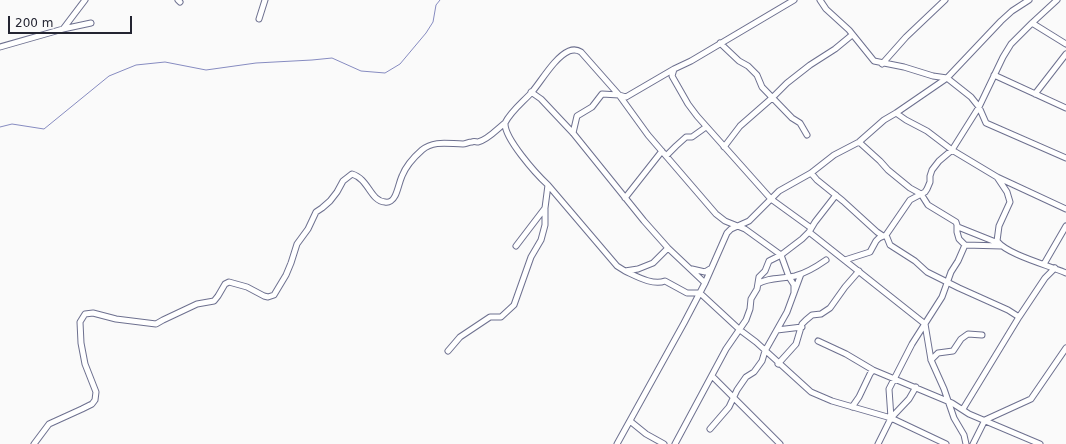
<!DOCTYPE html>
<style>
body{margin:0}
#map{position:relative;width:1066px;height:444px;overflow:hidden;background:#fafafa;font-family:"DejaVu Sans",sans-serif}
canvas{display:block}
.scale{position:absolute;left:8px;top:16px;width:124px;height:18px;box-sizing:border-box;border:2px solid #232431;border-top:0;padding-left:5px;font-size:12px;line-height:14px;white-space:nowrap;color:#232431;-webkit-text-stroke:3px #fafafa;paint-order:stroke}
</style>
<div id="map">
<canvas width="1066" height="444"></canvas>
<div class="scale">200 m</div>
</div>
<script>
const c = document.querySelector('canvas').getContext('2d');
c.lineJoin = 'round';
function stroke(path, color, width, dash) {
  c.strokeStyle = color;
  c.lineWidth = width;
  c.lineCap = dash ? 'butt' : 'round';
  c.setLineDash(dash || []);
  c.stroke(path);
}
stroke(new Path2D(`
 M0 127 12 124 44 129 109 76 136 65 165 62 206 70 256 63 312 60 332 58 361 71 385 73 400 64 426 33 433 22 436 5 440 0`), '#868bc0', 1);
const minor = new Path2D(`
 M178 0 180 2
 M820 0 826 9 849 30 874 61 904 67 933 76 947 78 971 97 979 107 986 123 1066 158
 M259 19 265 0
 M1032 23 1066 44
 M63 29 85 0
 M720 43 739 61 748 66 757 75 762 87 792 118 800 123 807 135
 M0 47 63 29 91 23
 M882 64 906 37 945 0
 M674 69 672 76 688 104 697 116 771 199 811 228
 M994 75 1066 108
 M531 92 541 99 573 133 644 221 668 248 705 283
 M1035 94 1066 54
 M896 113 906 120 927 131 952 150 997 177 1066 209
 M573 133 577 116 592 107 602 94 619 95 626 97 674 69 691 61 794 0
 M859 142 880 161 888 170 910 188 921 194 928 205 956 222 957 225V232L959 239 965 245 1002 246
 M724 147 740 126 772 98 787 83 810 65 835 49 852 35
 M666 156 676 146 686 137H692L706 127
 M811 173 817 180 843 201 877 232 883 236
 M997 177 1007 192 1010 202 999 226 997 241C1008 255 1048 265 1066 273
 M548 185 617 266 625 271 638 269 653 263 668 248
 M625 198 662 151
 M958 227 998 243
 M809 232 925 324 931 360 944 389 954 418 964 435 966 444
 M886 235 890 245 915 261 927 272 959 288 1008 310 1019 317
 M516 246 545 208 548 185C536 174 504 138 505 123 511 111 523 102 532 92 542 80 555 57 569 51 574 49 578 50 581 52L619 95 648 135 716 214 725 221 745 229 781 255 789 277 794 285V293
 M845 260 870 252 876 241 879 238 886 235 910 200 925 192 927 189 930 182V176L932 170 939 161 952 150 979 107 1003 57 1011 44 1032 23 1057 0
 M1044 264 1066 226
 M692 269 705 272 710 269
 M625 271C636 276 653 286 665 281L687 293H700L740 330 756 342 811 392 832 401 891 418 946 444
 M758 284C768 277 782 279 795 276 806 273 816 267 826 260
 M777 330 802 327
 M818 341 846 354 873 370 952 403 969 414 1040 444
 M448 351 460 337 490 317H501L514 305 531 257 541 240 545 225V209
 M931 360 938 353 953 351 961 339 968 334 982 335
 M778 364 796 344 802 324 806 320 812 315 821 314 830 308 845 287 859 271
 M712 376 780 444
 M852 407 859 397 870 374 873 370
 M963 409 1019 317 1045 278 1055 268
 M891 418 889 389 912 344 942 297 951 272 958 261 965 245
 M630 421 646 434 664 444
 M710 429 729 407 737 390 746 377 754 372 762 361 765 351 787 312 801 274
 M34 444 49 424 82 409 92 404 95 400 96 392 85 364 81 343 80 322 85 314 93 313 116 319 156 324 163 320 197 304 214 301 218 296 225 284 229 282 247 287 264 296 268 297 274 295 286 275 291 263 297 244 308 229 316 212 322 208 330 201 337 192 343 181 352 174C369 179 370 201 385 202 389 203 393 200 395 196 398 190 399 183 402 176 406 166 414 157 422 150 434 140 449 144 463 144 466 144 468 142 472 142 474 141 476 142 478 142 488 140 497 129 505 123
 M617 444 684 323 705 283 727 233 731 229 749 221 779 191 811 173 834 155 859 142 884 120 896 113 947 78 1001 21 1012 11 1029 0
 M675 444 726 349 746 320 750 309 751 299 757 289 759 277 765 271 769 261 781 255 802 239 809 232 815 222 836 195
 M878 444 891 418 909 399 916 387
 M973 444 985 420 1031 399 1066 348`);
stroke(minor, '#6d708f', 7);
stroke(minor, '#fff', 5);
</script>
